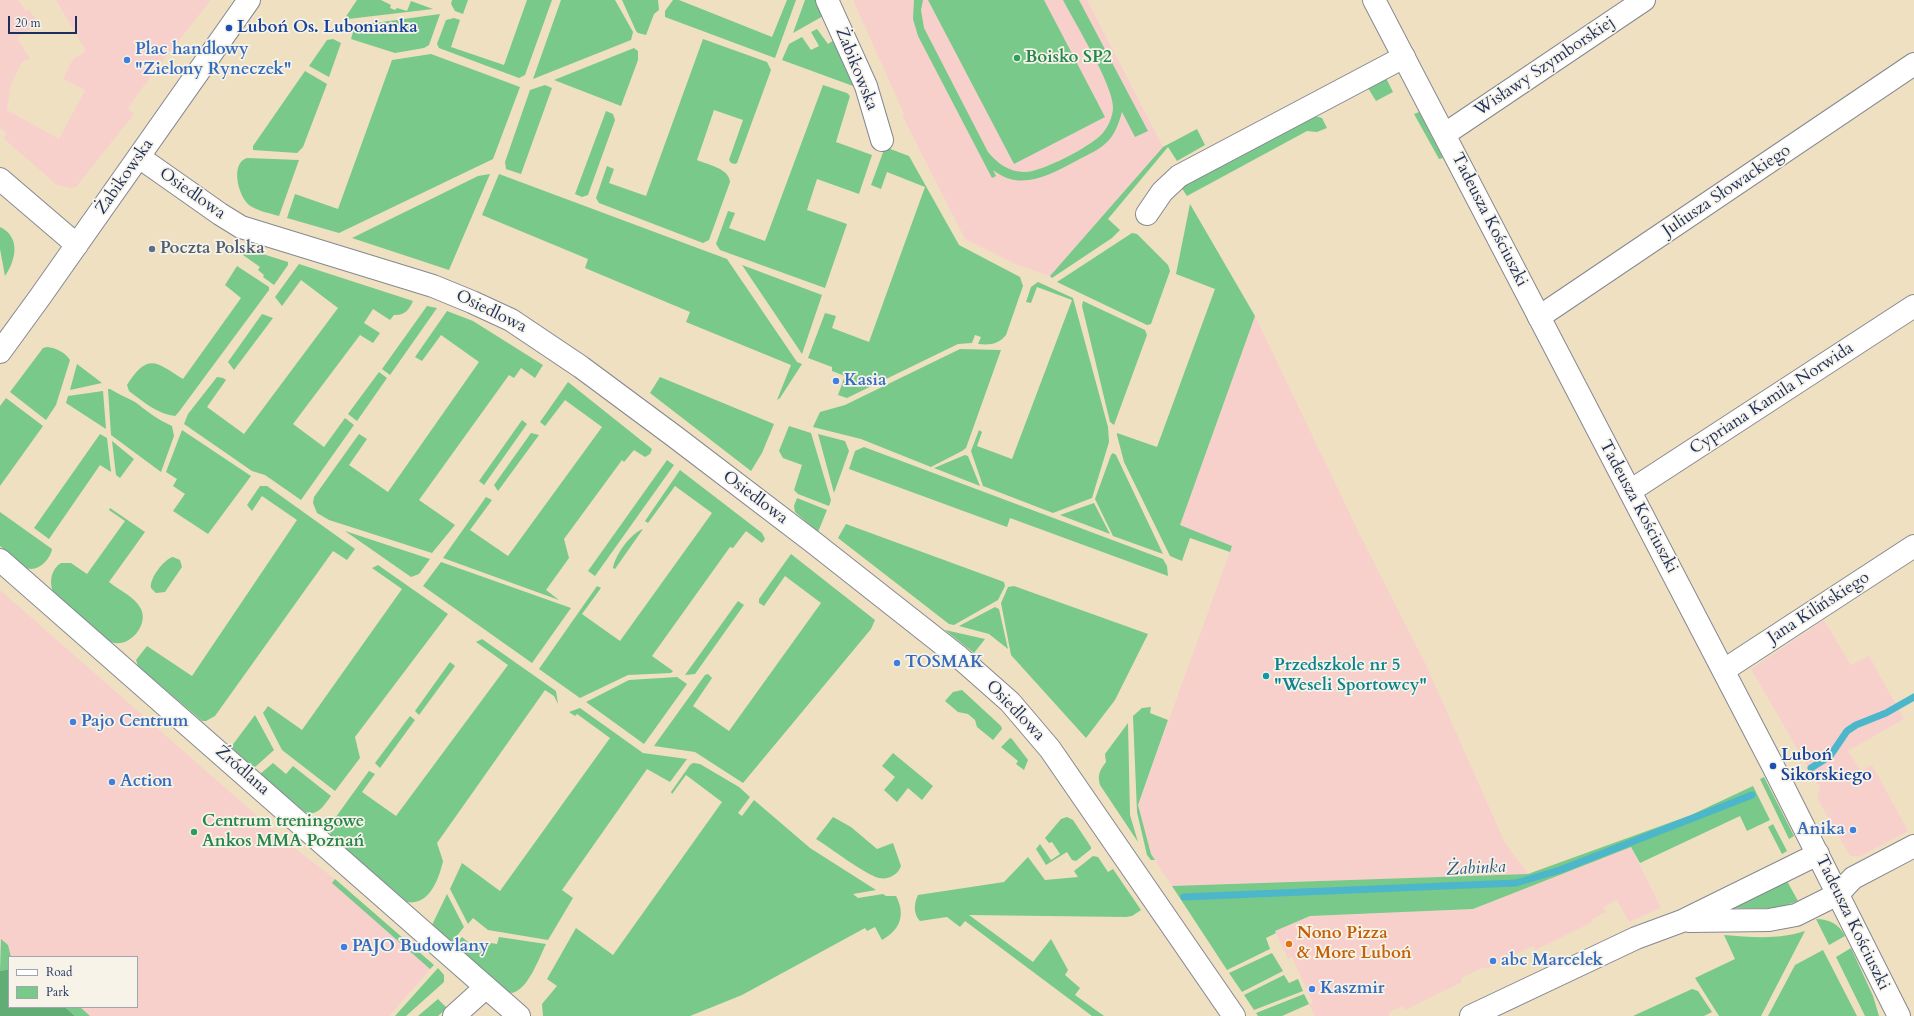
<!DOCTYPE html>
<meta charset="utf-8">
<style>
body{margin:0}
#map{position:relative;width:1914px;height:1016px;overflow:hidden;background:#efe0c2;font-family:Cardo,serif}
canvas{display:block}
.legend{position:absolute;left:8px;top:956px;width:130px;height:52px;box-sizing:border-box;background:#f7f3e8;border:1px solid #9fa5b1;margin:0;padding:5px 7px;list-style:none;font-size:12px;color:#1b2f5e}
.legend li{display:flex;align-items:center;gap:8px;height:20px}
.legend b{width:20px;border:1px solid #9fa5b1}
.scale{position:absolute;left:8px;top:16px;width:69px;height:18px;box-sizing:border-box;border:2px solid #1b2f5e;border-top:0;padding-left:5px;font-size:12px;line-height:14px;white-space:nowrap;color:#1b2f5e;-webkit-text-stroke:3px #f7f3e8;paint-order:stroke}
</style>
<div id="map">
<canvas width="1914" height="1016"></canvas>
<ul class="legend">
<li><b style="height:5px;background:#fff"></b>Road</li>
<li><b style="height:11px;background:#78c98a"></b>Park</li>
</ul>
<div class="scale">20 m</div>
</div>
<script>
const c = document.querySelector('canvas').getContext('2d');
c.lineJoin = 'round';
function paint(path, color) {
  c.fillStyle = color;
  c.fill(path, 'evenodd');
}
function stroke(path, color, width, dash) {
  c.strokeStyle = color;
  c.lineWidth = width;
  c.lineCap = dash ? 'butt' : 'round';
  c.setLineDash(dash || []);
  c.stroke(path);
}
function label(font, color, halo, rows, align = 'center') {
  c.font = font + ' Cardo,serif';
  c.lineWidth = 3.5;
  c.setLineDash([]);
  c.textBaseline = 'middle';
  c.strokeStyle = halo;
  c.fillStyle = color;
  for (const [text, x, y, turn = 0] of rows) {
    c.save();
    c.translate(x, y);
    c.rotate((+turn || 0) * Math.PI / 180);
    c.textAlign = isNaN(turn) ? turn : align;
    if (halo) c.strokeText(text, 0, 0);
    c.fillText(text, 0, 0);
    c.restore();
  }
}
paint(new Path2D(`
 M0 0H18L26 11 29 9 38 24 17 38 30 59 22 62 11 84 7 110 59 139 85 90 63 79 73 59 86 51 56 0H211L156 69 128 108 134 114 76 187 71 188 57 185 3 138 7 134 0 128Z
 M853 0H1087L1163 147 1050 276 1015 264 965 239 902 115 904 114Z
 M1255 316 1359 533 1427 667 1505 843 1528 874 1172 886 1151 854 1138 805 1232 546 1180 525Z
 M0 590 288 843 335 879 434 965 389 1016H75L65 1007H137V957H9V969L0 971Z
 M1824 620 1851 665 1869 656 1904 719 1848 751 1861 771 1872 765 1908 831 1861 856H1850L1817 798 1820 788 1751 669Z
 M1631 847 1661 908 1629 922 1617 900 1603 907 1606 912 1592 919 1593 922 1535 950 1533 946 1486 969 1484 967 1461 978 1462 982 1405 1010 1403 1006 1389 1012V1016H1315L1309 1004 1313 1003 1292 957 1288 959 1275 931 1310 916 1473 909Z`), '#f7d0cc');
paint(new Path2D(`
 M357 0H381L391 5 390 8 395 10 397 8 407 11 411 1 433 9 348 19 345 18Z
 M452 0H468L463 14 455 11 451 4Z
 M527 0H552L525 75 519 78 439 48 437 44 446 20 454 18 460 20 451 47 504 65Z
 M561 0H615L633 32 631 40 533 79Z
 M622 0H658L659 10 654 14 646 35 638 33 636 31Z
 M673 0H679L772 37 787 0H796L775 58 665 17V11Z
 M805 0H819L825 15 793 33Z
 M914 0H923L921 10 924 28 988 152C997 163 1009 172 1024 172 1040 173 1090 147 1102 134 1108 127 1113 117 1113 107 1113 85 1075 23 1063 0H1079L1148 131 1135 137 1122 112C1119 122 1116 132 1109 140 1100 150 1087 155 1076 161 1049 175 1021 192 993 170L996 176 992 178 918 36 913 19Z
 M928 0H1044L1105 117 1014 164Z
 M440 14 429 45 424 48 395 53 351 39 353 32V26Z
 M817 29 828 44 837 38 854 83 853 86 782 60 789 44 802 37 811 50 819 46 811 32Z
 M333 39 341 43 329 77 309 66 327 40Z
 M703 39 767 62 771 70 737 163 735 164 731 163 729 160 743 120 714 110 697 160C708 165 729 168 730 182L709 240 703 243 599 203 596 198 607 166 614 169 609 183 646 196Z
 M634 48 638 51V60L621 106 554 80Z
 M431 54 520 87 493 159 339 233 287 218 295 194 338 209 392 60Z
 M305 71 327 84 303 147 297 153 253 150V146Z
 M1386 78 1393 92 1376 101 1368 88Z
 M545 85 552 88 521 174 506 169 505 162 530 90Z
 M823 85 847 93 850 96 836 142 872 155 859 194 817 179 807 210 847 224 825 288 720 250 716 244 728 211 735 213 729 228 765 241Z
 M606 111 613 114 615 120 588 195 582 197 575 194Z
 M1419 112 1443 158 1439 159 1414 114Z
 M1315 116 1322 118 1327 128 1317 132 1307 131 1187 196 1181 187Z
 M1197 129 1205 145 1177 161 1168 147 1108 219 1120 230 1112 238 1052 278 1050 276 1163 147Z
 M885 147 909 156 959 245 1020 277 1023 286 1006 335C998 345 989 345 978 344L981 337 975 335 972 343 958 344 847 398 838 395 845 376 832 371V367L808 358 825 313 836 316 832 328 869 342 925 187 887 172 881 189 871 185Z
 M247 158 299 160 279 216C269 213 257 211 249 205 238 196 230 163 247 158Z
 M490 174 449 270 352 238 478 176Z
 M499 174 727 259 797 362 802 364 780 398 777 400 791 365 686 322 690 312 585 268 588 259 482 215Z
 M1190 204 1255 316 1180 525 1232 546 1230 552 1190 538 1182 561 1170 556 1124 462 1117 435V433L1157 447 1215 289 1176 274Z
 M0 227C21 237 16 260 5 276L0 249Z
 M1132 233 1137 234 1168 265 1170 271 1151 324 1147 325 1057 282Z
 M247 249 288 262V265L274 285 263 277 264 275 258 270 260 267 243 255Z
 M299 264 413 301C409 310 404 316 394 315L390 320 373 309 364 323 380 333 373 343 360 335 293 424 324 447 345 418 354 425 301 500 265 475 252 471 184 424 188 414 217 377 223 378 226 380 207 407 244 434 338 308 301 280 282 306 275 297Z
 M742 265 822 295 802 354Z
 M237 266 269 287V290L178 413 175 416C157 414 144 402 129 391L127 385C148 351 157 363 183 379L241 298 225 285Z
 M1038 282 1073 298 1108 427 1109 442 1092 498 1053 513 983 486 971 451 979 430 982 432 977 446 1012 459 1072 300 1037 287 1031 303 1026 302 1031 287Z
 M1083 301 1145 330 1147 335 1114 425 1110 422 1082 306Z
 M427 306 437 308 390 375 382 369Z
 M447 311 473 321 543 365 535 378 521 368 514 378 509 375 419 500 455 525 432 553 329 520 317 513 313 503 314 497 359 434 367 439 349 465 388 492 479 362 441 335 422 361 415 357Z
 M262 314 273 318 234 370 228 362Z
 M47 347C56 348 65 352 70 360L56 405 46 420 10 392 43 348Z
 M960 349 1001 350 966 448 962 451 931 467 861 439 813 427 820 412 845 405Z
 M77 364 102 383 70 390Z
 M379 372 387 378 357 421 348 414Z
 M660 377 774 424 762 453 751 471 650 393Z
 M568 382 652 449 650 454 645 457 634 450 624 462 622 460 564 539 569 558 546 590 559 600 443 558 486 497 492 500 470 530 508 556 602 427 565 400 545 426 540 422Z
 M108 389H110C118 394 128 398 135 402 147 411 158 420 172 426L174 436 161 472 111 435Z
 M103 391 106 429 66 403 68 396Z
 M6 398 43 426 0 486V406Z
 M522 420 527 424 484 485 479 481Z
 M789 426 811 433 831 500 829 506 798 494 794 490 802 465 783 458 779 451Z
 M182 430 251 476 208 534 173 511 185 494 173 486 177 479 166 472Z
 M531 433 539 435 498 491 494 485Z
 M100 434 107 438 111 472 100 465 49 539 34 528Z
 M818 434 845 441 849 451 834 493Z
 M112 441 134 459 120 478 116 475Z
 M864 447 1163 559 1167 566 1168 576 1010 518 1007 527 849 469 855 451Z
 M1113 453 1116 455 1163 554 1113 536 1095 499 1111 455Z
 M965 455 968 456 980 486 934 468Z
 M667 460 674 465 595 576 588 571Z
 M680 470 762 533 765 539 762 543 746 531 733 548 730 547 652 656 673 671 671 673 628 675 580 698 539 669 597 586 601 588 582 614 620 641 712 513 675 486 648 523 645 521Z
 M260 486H267L355 549 347 560 333 551 215 716 206 721H202L138 666 136 660 147 646 192 676 297 520 262 496 252 511 247 505Z
 M797 498 827 510 818 532 795 512 794 506Z
 M1094 503 1110 534 1060 515Z
 M110 508 145 532 109 582C119 590 135 597 141 609 149 626 128 649 111 642 105 639 100 633 95 628 81 616 67 604 53 592 49 582 51 569 61 563H71L87 574 125 521 109 510Z
 M0 512 52 549C50 560 37 574 24 567 16 562 8 552 0 546Z
 M846 524 1004 582 1005 586 998 600 954 625 949 624 838 538Z
 M643 529 615 569 613 568C615 555 631 533 643 529Z
 M345 531 430 559 419 574 411 577Z
 M791 554 875 620 871 629 743 783 695 752 654 746 705 675 708 674 712 678 693 706 729 731 821 603 785 576 764 606 759 603V599Z
 M173 557 180 560 182 567 165 592 156 593 151 588C149 579 164 559 173 557Z
 M441 562 571 608 532 663 423 586Z
 M378 565 448 614 355 737 360 758 335 791 282 750 263 713 268 706 302 730 402 589 372 568Z
 M1014 586 1148 634 1115 700 1086 738 1011 655 1001 603 1008 587Z
 M738 601 744 605 695 674 685 675Z
 M995 607 999 609 1008 649 989 634 959 626Z
 M945 630 985 639 974 653Z
 M482 639 556 691 558 704 554 696 545 690 437 843 443 861C439 879 429 906 407 902L332 837 328 828 369 771 375 774 362 792 396 816 508 665 476 642Z
 M450 662 455 666 419 715 415 711Z
 M677 677 687 684 644 744 586 702 629 680Z
 M962 690 1001 726 1002 729 993 740 977 727 975 720 968 714 958 712 945 701 953 692Z
 M1151 707 1150 713 1168 720 1138 805 1151 854 1155 860H1151L1147 855 1137 812 1133 716 1142 708Z
 M580 708 643 753 687 759 670 782 647 769 562 890 573 898 548 940 488 930 473 918 468 924 450 889 462 863 500 891 610 738 577 714 575 716 569 712Z
 M255 715 274 750 254 768 231 747Z
 M410 716 415 720 380 768 375 763Z
 M1128 723 1130 815 1138 842 1100 785C1097 775 1100 770 1106 762L1105 754Z
 M1010 738 1012 739 1028 760 1024 770 1016 764 1018 761 1001 747Z
 M893 753 933 786 922 800 908 788 897 802 884 790 895 777 882 766Z
 M273 763 286 774 293 766 331 796C324 805 318 817 305 812L260 774Z
 M693 763 700 764 739 787 750 797 738 813 742 816 754 800 810 848 876 890 853 894 858 898 883 894 886 896H896C906 915 900 930 882 940L875 927 867 931 865 928 742 995 690 1016H543L542 1004 557 986 547 979 576 928 613 955 722 802 686 775 672 794 671 792 690 765Z
 M1764 777 1794 836 1789 839 1760 779Z
 M1753 786 1770 820 1747 831 1740 816 1640 863 1631 847 1473 909 1310 916 1275 931 1276 933 1266 938 1270 949 1227 970 1172 886 1528 874 1691 815Z
 M833 817 851 827 877 849 893 843 901 866C898 875 888 880 879 878 866 875 829 847 816 839Z
 M1067 817 1073 820 1091 847V849L1076 861 1072 860 1067 852 1046 865 1036 849 1040 844 1051 860 1060 854 1052 842 1049 843 1045 838 1061 819Z
 M1773 824 1787 851 1782 854 1768 827Z
 M1093 856 1098 857 1108 872 1113 869 1141 910 1132 916 1126 917 969 915 1033 962 1051 939 1068 970 1065 975 1080 988 1075 995 1104 1016H1092L965 921 960 927 947 917 920 921C913 914 914 903 918 895L1004 882 1028 857 1045 880 1078 877 1074 871Z
 M335 879 434 965 430 969 332 883Z
 M1787 881 1798 901 1778 908H1727Z
 M447 894 464 927 452 942 432 925Z
 M1816 919C1829 919 1839 924 1845 936L1829 945Z
 M1805 931 1761 1016H1719L1695 978 1735 959 1724 935C1751 937 1778 940 1805 931Z
 M462 937 474 947 479 941 497 944 499 937 546 944C539 958 528 990 512 993L506 991 455 945Z
 M1 939 8 945 11 957H9V969L0 971Z
 M1851 948 1873 996 1879 1016H1865L1836 957Z
 M1823 950 1857 1016H1768L1795 965Z
 M1272 953 1283 971 1242 992 1229 973Z
 M438 968 444 975V982L406 1016H395Z
 M1284 975 1289 983 1298 979 1303 991 1254 1010 1244 995Z
 M1692 989 1698 991 1712 1012 1704 1016H1633Z
 M1304 994 1309 1004 1282 1016H1258L1256 1013Z
 M438 999 447 1008 438 1016H418Z
 M65 1007H80L90 1016H75Z`), '#78c98a');
paint(new Path2D(`
 M9 969V1007H65L75 1016H0V971Z`), '#62ad76');
stroke(new Path2D(`
 M1811 768 1830 756 1847 731 1856 725 1886 713 1914 697
 M1184 897 1516 883 1560 870 1752 795`), '#4cb6ca', 7);
const minor = new Path2D(`
 M827 0 866 86 882 140
 M1445 134 1644 0
 M139 157 220 214 241 227 433 286 472 302 511 320 581 367 674 436 813 542 959 657 1010 702 1050 749 1234 1016
 M1147 214 1162 192 1179 176 1404 57
 M1539 317 1914 64
 M1630 491 1914 306
 M0 560 519 1016
 M1724 670 1914 546
 M1689 921 1769 920 1796 915 1838 894 1853 878 1914 846
 M454 1016 486 987
 M1471 1016 1636 938 1682 921 1818 854`);
const tertiary = new Path2D(`
 M1374 0 1773 766 1899 1016
 M0 179 77 245
 M0 352 40 297 249 0`);
stroke(minor, '#858890', 24);
stroke(tertiary, '#858890', 24);
stroke(minor, '#fff', 22);
stroke(tertiary, '#fff', 22);
for (const [x, y, r, color] of [
 [229,28,4,"#1a4fb4"],
 [1017,58,4,"#2e9e5b"],
 [127,60,4,"#3f7fe0"],
 [152,249,4,"#5c6f8a"],
 [836,381,4,"#3f7fe0"],
 [897,663,4,"#3f7fe0"],
 [1266,676,4,"#0f9aa8"],
 [73,722,4,"#3f7fe0"],
 [1773,766,4,"#1a4fb4"],
 [112,782,4,"#3f7fe0"],
 [1853,830,4,"#3f7fe0"],
 [194,832,4,"#2e9e5b"],
 [1289,944,4,"#e8710a"],
 [344,947,4,"#3f7fe0"],
 [1493,961,4,"#3f7fe0"],
 [1312,989,4,"#3f7fe0"]
]) {
  const dot = new Path2D();
  dot.arc(x, y, r, 0, 2 * Math.PI);
  c.fillStyle = color;
  c.fill(dot);
  stroke(dot, '#f7f3e8', 1.5);
}
label('bold 17px', '#164399', '#f7f3e8', [
 ["Luboń Os. Lubonianka",237,28],
 ["Luboń",1781,756],
 ["Sikorskiego",1781,776]
], 'left');
label('bold 17px', '#366cbe', '#f7f3e8', [
 ["Plac handlowy",135,50],
 ["\"Zielony Ryneczek\"",135,70],
 ["Kasia",844,381],
 ["TOSMAK",905,663],
 ["Pajo Centrum",81,722],
 ["Action",120,782],
 ["Anika",1845,830,"right"],
 ["PAJO Budowlany",352,947],
 ["abc Marcelek",1501,961],
 ["Kaszmir",1320,989]
], 'left');
label('bold 17px', '#27864d', '#f7f3e8', [
 ["Boisko SP2",1025,58],
 ["Centrum treningowe",202,822],
 ["Ankos MMA Poznań",202,842]
], 'left');
label('17px', '#1b2f5e', '#f7f3e8', [
 ["Wisławy Szymborskiej",1545,67,-34],
 ["Żabikowska",856,69,68],
 ["Żabikowska",125,177,-55],
 ["Juliusza Słowackiego",1727,191,-34],
 ["Osiedlowa",192,194,35],
 ["Tadeusza Kościuszki",1489,220,63],
 ["Osiedlowa",491,312,26],
 ["Cypriana Kamila Norwida",1772,399,-33],
 ["Osiedlowa",755,498,37],
 ["Tadeusza Kościuszki",1638,507,62],
 ["Jana Kilińskiego",1819,608,-33],
 ["Osiedlowa",1015,711,46],
 ["Źródlana",242,771,41],
 ["Tadeusza Kościuszki",1852,923,64]
]);
label('bold 17px', '#4e5e75', '#f7f3e8', [
 ["Poczta Polska",160,249]
], 'left');
label('bold 17px', '#0d838f', '#f7f3e8', [
 ["Przedszkole nr 5",1274,666],
 ["\"Weseli Sportowcy\"",1274,686]
], 'left');
label('bold 17px', '#c56008', '#f7f3e8', [
 ["Nono Pizza",1297,934],
 ["& More Luboń",1297,954]
], 'left');
label('italic 18px', '#2a587e', '#f7f3e8', [
 ["Żabinka",1476,869,-3]
]);
</script>
